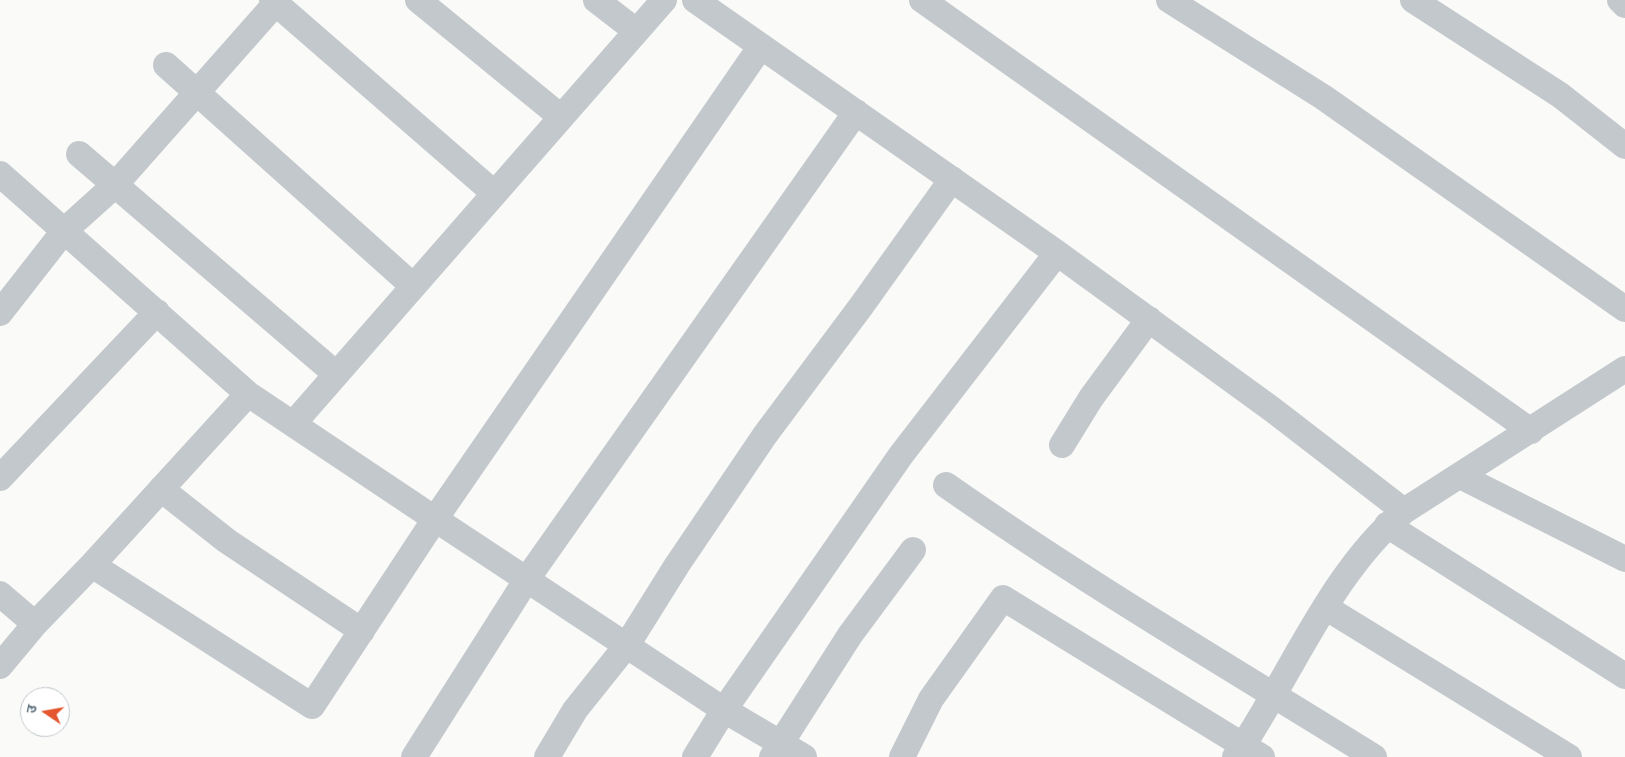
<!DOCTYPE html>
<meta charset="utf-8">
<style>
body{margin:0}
#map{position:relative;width:1625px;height:757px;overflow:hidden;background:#fafaf8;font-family:"Archivo Narrow","Noto Sans Devanagari",sans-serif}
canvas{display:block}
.north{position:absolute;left:20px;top:687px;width:50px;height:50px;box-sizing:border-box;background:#fff;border:1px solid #c1c8cd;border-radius:50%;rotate:282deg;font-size:14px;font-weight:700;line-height:20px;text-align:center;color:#657683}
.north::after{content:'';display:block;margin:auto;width:18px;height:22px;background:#e4572e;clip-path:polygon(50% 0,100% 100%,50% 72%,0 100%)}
</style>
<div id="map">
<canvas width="1625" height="757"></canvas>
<div class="north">उ</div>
</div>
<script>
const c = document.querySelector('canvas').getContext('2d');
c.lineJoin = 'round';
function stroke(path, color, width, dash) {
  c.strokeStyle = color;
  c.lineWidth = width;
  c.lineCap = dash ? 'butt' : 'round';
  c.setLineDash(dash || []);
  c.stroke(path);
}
stroke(new Path2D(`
 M272 0 494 193
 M418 0 561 117
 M596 0 636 31
 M922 0 1531 431
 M1169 0 1323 97 1625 309
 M1413 0 1560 95 1625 146
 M1620 0 1625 5
 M761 46 435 519 724 710 804 757
 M166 65 413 286
 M79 154 336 374
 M0 174 248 394 92 565 35 624 0 666
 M1057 253 1273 410 1404 511
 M0 313 64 231 115 185 276 3
 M293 424 664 0
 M1062 445 1091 398 1149 319
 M1460 476 1625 559
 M0 478 157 312
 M946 485C1084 582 1231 668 1374 757
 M161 489 227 541 362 631
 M1387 525 1625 676
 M92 565 312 706 435 519 248 394
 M0 594 35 624
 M1325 607 1569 757
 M414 757 527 579 856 112
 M547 757 575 710 627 645 677 565 765 435 862 305 952 179
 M695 757 724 710 901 455 1057 253 695 0
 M772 757 850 635 913 550
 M902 757 931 699 1003 598 1262 757
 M1235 757C1249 738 1261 716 1273 696 1311 631 1346 560 1404 511L1625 369`), '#c3c8cc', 26);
</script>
